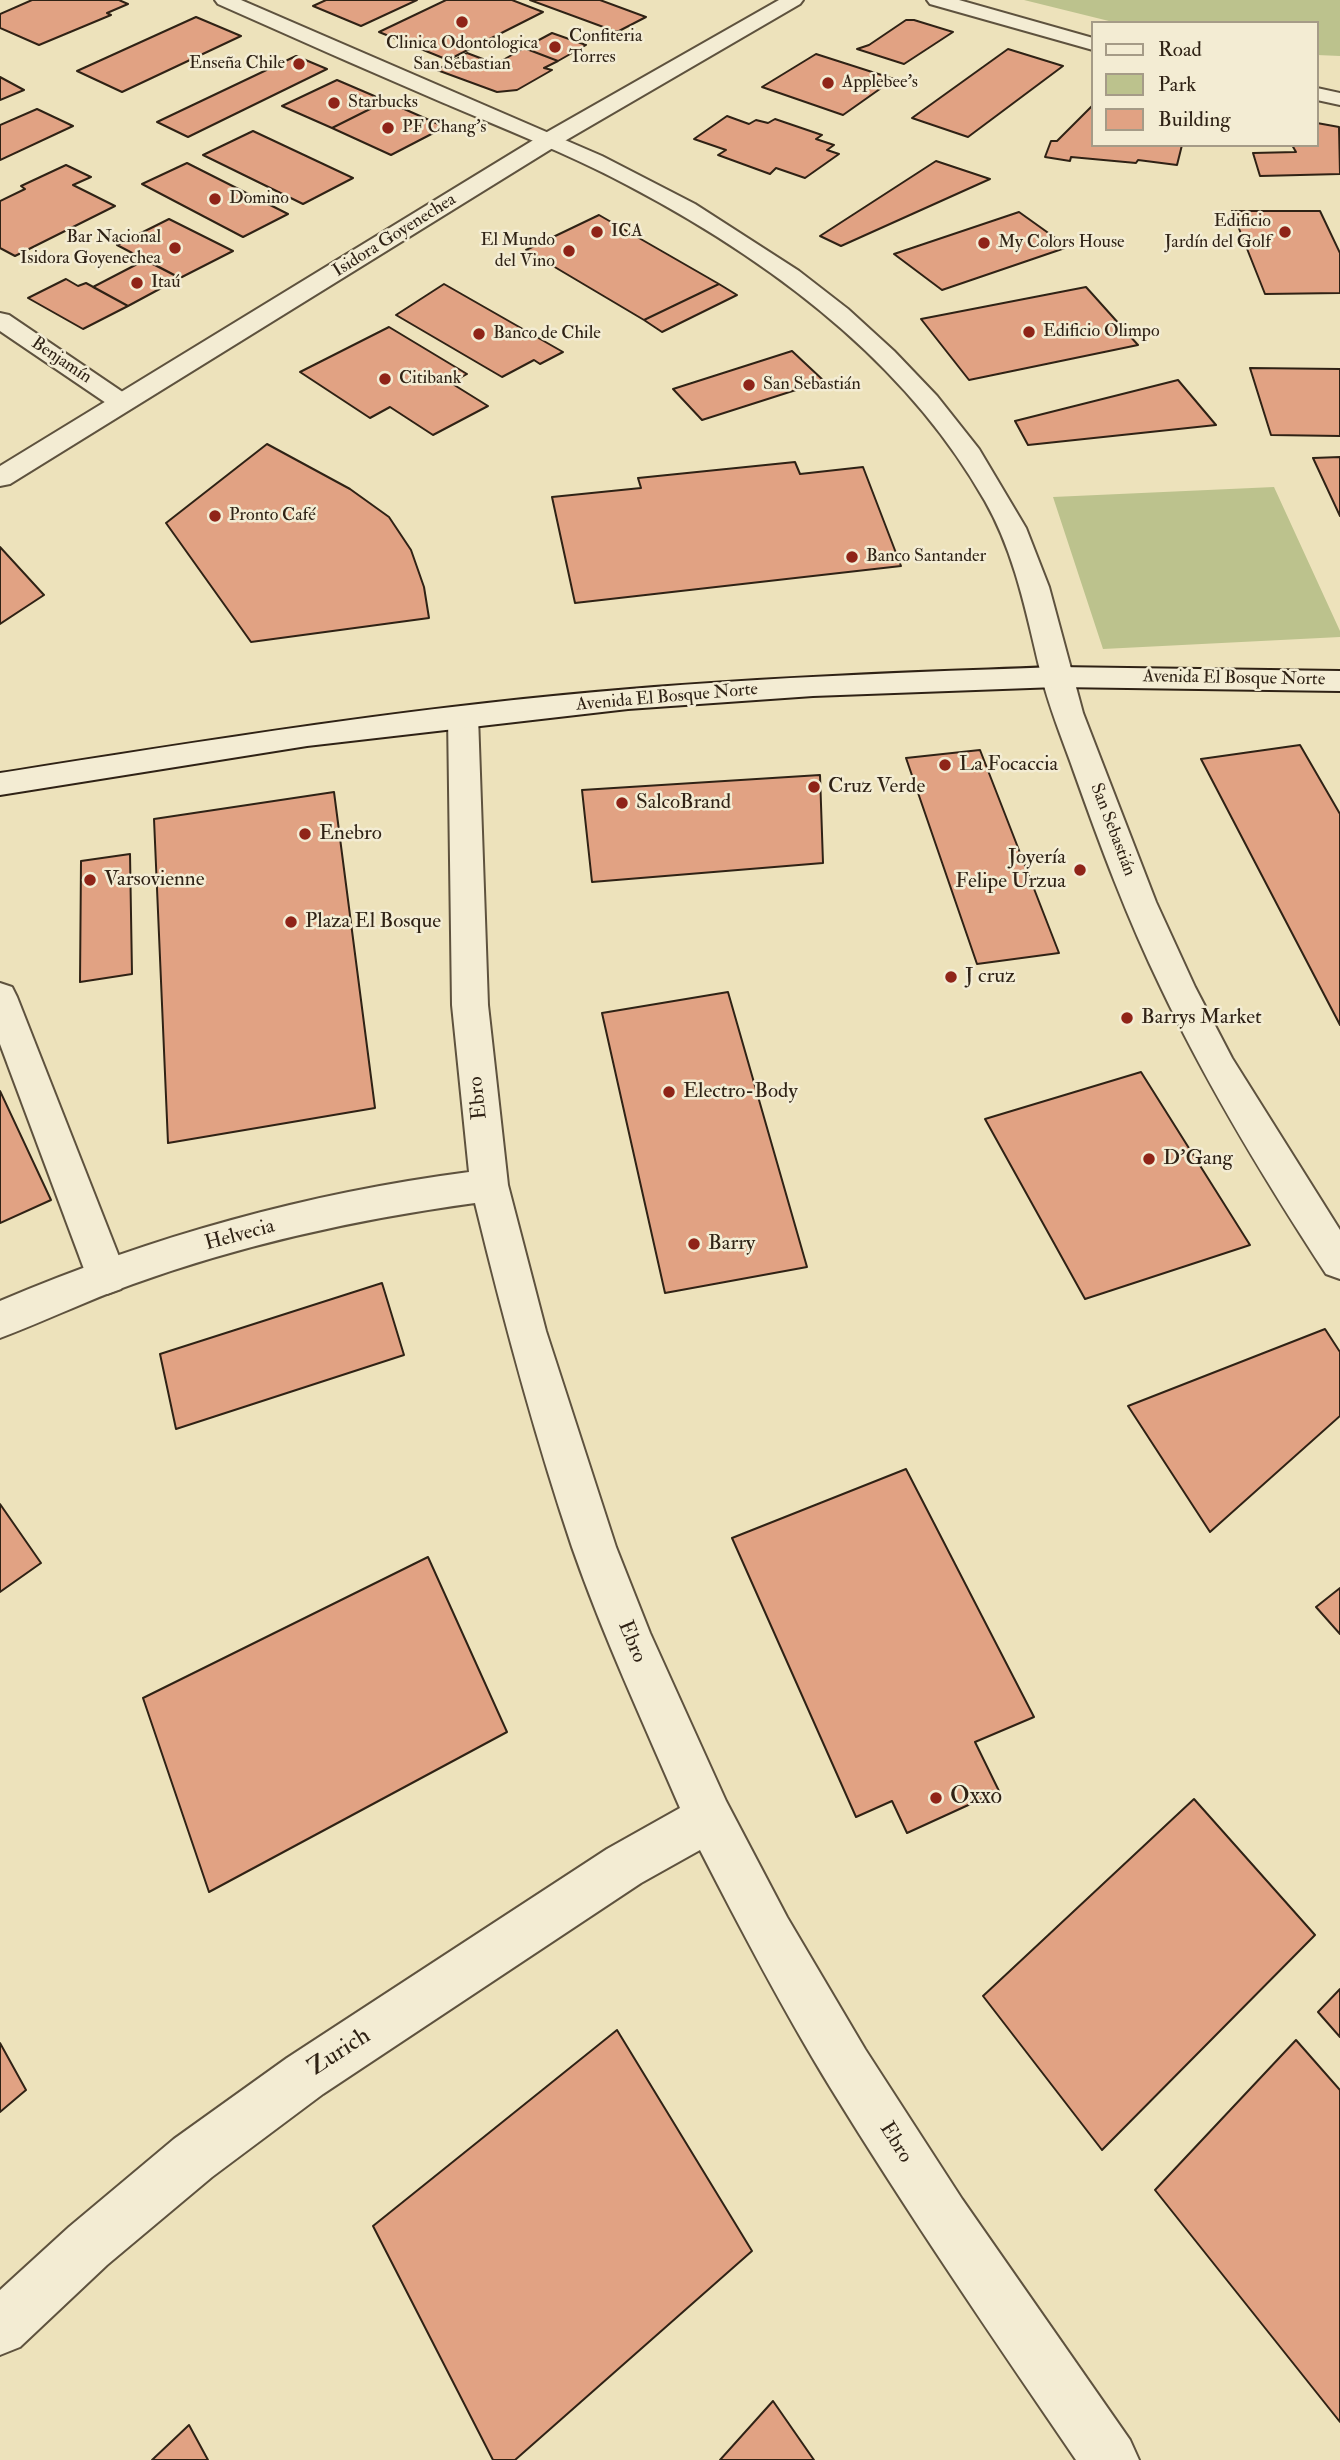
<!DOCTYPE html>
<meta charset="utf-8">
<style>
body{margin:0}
#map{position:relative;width:1340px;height:2460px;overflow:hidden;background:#ede2bb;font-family:"IM FELL Double Pica",serif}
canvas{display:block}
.legend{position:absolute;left:1091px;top:21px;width:228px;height:126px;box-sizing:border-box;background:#f3ecd3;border:2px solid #a59b87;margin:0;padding:9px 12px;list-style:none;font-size:21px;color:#2f2215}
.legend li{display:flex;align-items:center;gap:14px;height:35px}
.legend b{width:35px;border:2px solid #a59b87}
</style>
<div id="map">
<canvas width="1340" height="2460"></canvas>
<ul class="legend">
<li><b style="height:9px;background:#f3ecd3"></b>Road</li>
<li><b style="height:19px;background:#bcc28d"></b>Park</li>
<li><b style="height:19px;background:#e1a283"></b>Building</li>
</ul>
</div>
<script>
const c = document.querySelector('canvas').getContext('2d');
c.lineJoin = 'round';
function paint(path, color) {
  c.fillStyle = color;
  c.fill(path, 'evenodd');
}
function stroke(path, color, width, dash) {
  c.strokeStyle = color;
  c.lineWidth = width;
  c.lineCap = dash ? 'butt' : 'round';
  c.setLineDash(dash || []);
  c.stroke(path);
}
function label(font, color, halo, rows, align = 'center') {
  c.font = font + ' "IM FELL Double Pica",serif';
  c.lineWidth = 5;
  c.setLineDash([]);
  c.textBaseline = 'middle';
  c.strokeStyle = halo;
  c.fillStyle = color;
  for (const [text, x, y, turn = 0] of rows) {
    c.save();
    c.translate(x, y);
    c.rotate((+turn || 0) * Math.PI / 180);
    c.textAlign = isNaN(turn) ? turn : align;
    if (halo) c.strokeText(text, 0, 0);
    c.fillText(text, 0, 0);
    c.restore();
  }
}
paint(new Path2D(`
 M1024 0H1340V56L1317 55V23H1117Z
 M1274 487 1340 631V637L1103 649 1053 497Z`), '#bcc28d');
const building = new Path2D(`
 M32 0H119L128 4 107 13 111 15 39 45 0 28V14Z
 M326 0H417L361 26 313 6Z
 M446 0H512L543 12 448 60 379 32Z
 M530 0H600L646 17 617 32Z
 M196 17 241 36 122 92 77 71Z
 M906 20H914L953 32 904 64 857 49 869 45Z
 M552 33 586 45 558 61 524 48Z
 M524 48 558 61 544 68 552 70 517 90 497 92 437 70 467 53 496 64Z
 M1008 49 1063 66 968 137 912 118Z
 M816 54 894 79 843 115 762 87Z
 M296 56 327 69 188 137 157 122Z
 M0 77 24 90 0 100Z
 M337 80 386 101 332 128 282 106Z
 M386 101 445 127 391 155 332 128Z
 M1093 105V145H1182L1177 165 1138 160 1136 163 1071 157 1070 161 1045 157 1051 141H1057Z
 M37 109 73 126 0 160V125Z
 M727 116 749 124 756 120 768 123 775 119 822 135 816 139 834 145 827 150 839 154 805 178 776 168 770 174 718 155 726 150 694 139Z
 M1317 123 1339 127 1340 174 1260 176 1253 153 1296 152 1292 145H1317Z
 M253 131 353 178 303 204 203 155Z
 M936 161 990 179 841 246 820 236Z
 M187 163 288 214 243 237 142 184Z
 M66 165 91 177 73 185 115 206 15 256 0 248V201L25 189 21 186Z
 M1232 211H1320L1340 253V293L1265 294Z
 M1019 212 1068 247 942 290 894 254Z
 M599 215 719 284 644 320 526 250Z
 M169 219 233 251 180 278 117 245Z
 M145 260 180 278 128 306 93 287Z
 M66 279 78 286 86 283 128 306 83 329 28 298Z
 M444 284 563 352 540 364 534 360 502 377 396 315Z
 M719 284 737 295 662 332 644 320Z
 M1086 287 1138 345 969 380 921 319Z
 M389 327 467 374 451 383 488 406 433 435 390 407 370 418 300 372Z
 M792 351 824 381 702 420 673 389Z
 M1250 368 1340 369V436L1271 435Z
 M1178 380 1216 425 1028 445 1015 421Z
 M267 444 350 489 389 517 411 550 424 587 429 618 251 642 166 523Z
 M1340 457V516L1313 458Z
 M795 462 800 474 863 467 901 566 575 603 552 497 641 488 638 478Z
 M0 547 44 595 0 624Z
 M1300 745 1340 814V1025L1201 759Z
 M980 750 1059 953 977 964 906 758Z
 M820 775 823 863 592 882 582 790Z
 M334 792 375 1108 168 1143 154 819Z
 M130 854 132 974 80 982 81 861Z
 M728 992 807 1267 665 1293 602 1013Z
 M1141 1072 1250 1245 1085 1299 985 1119Z
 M0 1091 51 1200 0 1223Z
 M382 1283 404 1355 176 1429 160 1354Z
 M1325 1329 1340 1352V1416L1210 1532 1128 1406Z
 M906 1469 1034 1717 975 1742 999 1791 907 1833 892 1801 856 1817 732 1538Z
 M0 1504 41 1563 0 1592Z
 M428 1557 507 1732 209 1892 143 1698Z
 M1340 1588V1634L1316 1607Z
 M1194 1799 1315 1935 1102 2150 983 1996Z
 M1340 1989V2037L1318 2012Z
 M617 2030 752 2251 515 2460H493L373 2226Z
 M1296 2040 1340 2090V2422L1155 2190Z
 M0 2043 26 2090 0 2112Z
 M773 2401 814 2460H720Z
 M189 2425 208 2460H152Z`);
paint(building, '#e1a283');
stroke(building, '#2f2215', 2);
const pedestrian = new Path2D(`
 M0 983 12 987 17 997 127 1277 121 1289 107 1294 93 1289 87 1277 0 1044Z`);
const minor = new Path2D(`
 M215 0H241L602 156 695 204 799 271 848 309 894 351 937 396 979 449 1026 528 1049 587 1083 713 1156 902 1195 987 1232 1058 1340 1230V1279L1326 1274C1266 1182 1208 1087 1161 988 1127 918 1100 845 1074 772 1062 738 1048 705 1040 670 1026 612 1015 554 985 501 905 360 768 259 627 185 567 153 502 128 439 101 365 69 292 37 218 4Z
 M927 0H959L1093 38V50L930 4Z
 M1317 88 1340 93V105L1317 100Z
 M0 313 9 315 130 397 134 402 130 407 121 410 112 407 0 331Z
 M463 706 474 709 478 716 488 1005 508 1185 546 1331 616 1547 650 1633 726 1801 787 1917 865 2049 962 2199 1130 2440 1139 2460H1076C992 2337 908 2214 830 2087 783 2010 741 1930 700 1850L641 1883 323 2094 212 2177 107 2265 20 2347 0 2355V2290L69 2227 174 2139 287 2058 607 1849 680 1808C643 1722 603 1636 572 1547 534 1434 503 1318 475 1203 358 1219 244 1244 133 1284 88 1300 45 1321 0 1338V1301C150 1237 307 1193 469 1172L452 1005 448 716 452 709Z`);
const tertiary = new Path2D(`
 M779 0H803L800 4 556 146 10 484 0 486V466L540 136Z`);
const secondary = new Path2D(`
 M1057 667 1340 671V691L1057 687 813 696 628 709 307 746 0 795V773C209 740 419 706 630 689 772 677 915 672 1057 667Z`);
stroke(pedestrian, '#5e523e', 4);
stroke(minor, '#5e523e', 4);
stroke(tertiary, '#5e523e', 4);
stroke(secondary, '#2f2215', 4);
paint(pedestrian, '#f3ecd3');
paint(minor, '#f3ecd3');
paint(tertiary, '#f3ecd3');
paint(secondary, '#f3ecd3');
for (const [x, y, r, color] of [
 [462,22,7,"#8f2418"],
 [555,47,7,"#8f2418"],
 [299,64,7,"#8f2418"],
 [828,83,7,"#8f2418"],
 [334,103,7,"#8f2418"],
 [388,128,7,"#8f2418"],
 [215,199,7,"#8f2418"],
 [597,232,7,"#8f2418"],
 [1285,232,7,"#8f2418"],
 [984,243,7,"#8f2418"],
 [175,248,7,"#8f2418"],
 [569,251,7,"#8f2418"],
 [137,283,7,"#8f2418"],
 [1029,332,7,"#8f2418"],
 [479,334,7,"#8f2418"],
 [385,379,7,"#8f2418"],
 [749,385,7,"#8f2418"],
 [215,516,7,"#8f2418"],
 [852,557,7,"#8f2418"],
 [945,765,7,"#8f2418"],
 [814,787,7,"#8f2418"],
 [622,803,7,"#8f2418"],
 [305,834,7,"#8f2418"],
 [1080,870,7,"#8f2418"],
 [90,880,7,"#8f2418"],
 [291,922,7,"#8f2418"],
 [951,977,7,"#8f2418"],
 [1127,1018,7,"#8f2418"],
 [669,1092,7,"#8f2418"],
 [1149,1159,7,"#8f2418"],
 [694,1244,7,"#8f2418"],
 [936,1798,7,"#8f2418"]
]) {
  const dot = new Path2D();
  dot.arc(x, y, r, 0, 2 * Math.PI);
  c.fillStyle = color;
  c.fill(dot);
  stroke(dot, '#f3ecd3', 2.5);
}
label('18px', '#2f2215', '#f3ecd3', [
 ["Confiteria",569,37],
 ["Torres",569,58],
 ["Clinica Odontologica",462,44,"center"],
 ["San Sebastian",462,65,"center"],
 ["Enseña Chile",285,64,"right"],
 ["Applebee's",842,83],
 ["Starbucks",348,103],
 ["PF Chang's",402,128],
 ["Domino",229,199],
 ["Edificio",1271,222,"right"],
 ["Jardín del Golf",1271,243,"right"],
 ["ICA",611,232],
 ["Bar Nacional",161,238,"right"],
 ["Isidora Goyenechea",161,259,"right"],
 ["El Mundo",555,241,"right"],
 ["del Vino",555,262,"right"],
 ["My Colors House",998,243],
 ["Itaú",151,283],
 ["Edificio Olimpo",1043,332],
 ["Banco de Chile",493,334],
 ["Citibank",399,379],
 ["San Sebastián",763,385],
 ["Pronto Café",229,516],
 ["Banco Santander",866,557]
], 'left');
label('18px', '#2f2215', '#f3ecd3', [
 ["Isidora Goyenechea",395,236,-32],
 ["Benjamín",61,361,34],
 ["Avenida El Bosque Norte",1234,679,1],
 ["Avenida El Bosque Norte",667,698,-5],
 ["San Sebastián",1112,830,69]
]);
label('21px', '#2f2215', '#f3ecd3', [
 ["La Focaccia",959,765],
 ["Cruz Verde",828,787],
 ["SalcoBrand",636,803],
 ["Enebro",319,834],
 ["Joyería",1066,858,"right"],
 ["Felipe Urzua",1066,882,"right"],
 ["Varsovienne",104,880],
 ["Plaza El Bosque",305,922],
 ["J cruz",965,977],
 ["Barrys Market",1141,1018],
 ["Electro-Body",683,1092],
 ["D'Gang",1163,1159],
 ["Barry",708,1244]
], 'left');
label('21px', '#2f2215', '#f3ecd3', [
 ["Ebro",479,1098,-96],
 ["Helvecia",240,1236,-15],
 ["Ebro",631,1642,68],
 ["Ebro",895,2143,58]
]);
label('24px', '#2f2215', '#f3ecd3', [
 ["Oxxo",950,1798]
], 'left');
label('24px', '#2f2215', '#f3ecd3', [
 ["Zurich",340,2053,-33]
]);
</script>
